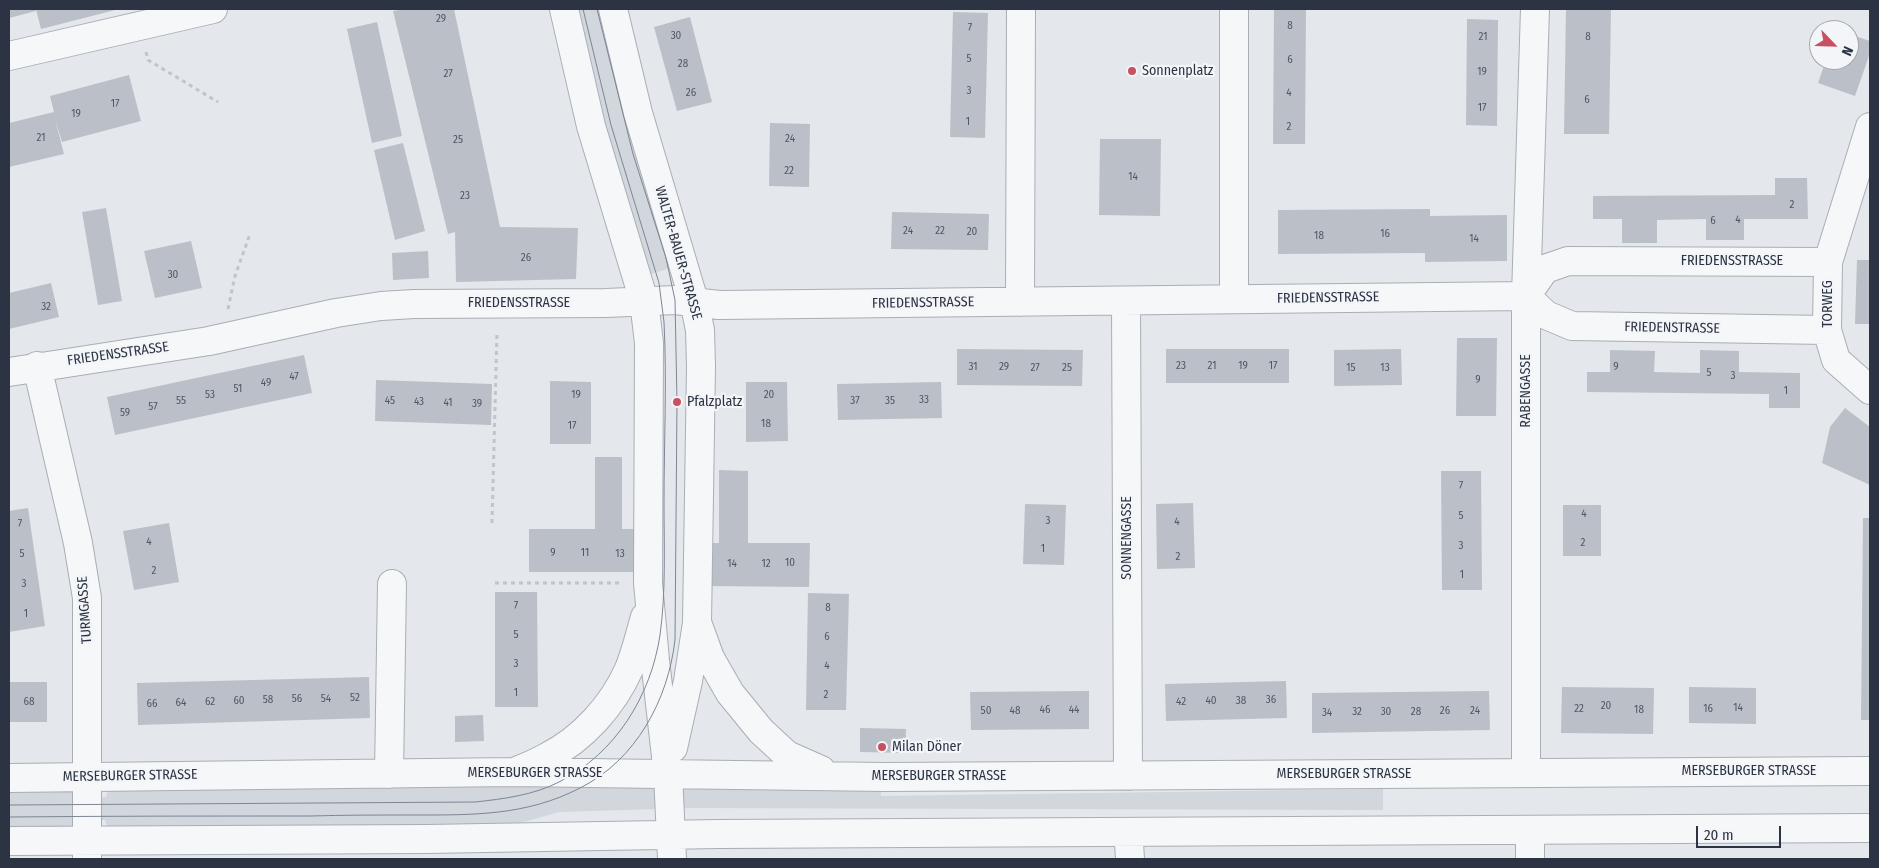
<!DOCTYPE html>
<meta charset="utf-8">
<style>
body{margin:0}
#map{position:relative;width:1879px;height:868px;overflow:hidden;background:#e4e7eb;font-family:"Fira Sans Condensed",sans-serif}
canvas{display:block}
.frame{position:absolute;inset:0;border:10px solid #2c3443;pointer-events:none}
.north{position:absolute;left:1809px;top:20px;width:50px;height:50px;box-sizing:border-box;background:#f3f5f8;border:1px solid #a3a8b0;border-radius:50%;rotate:114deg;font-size:14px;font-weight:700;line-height:20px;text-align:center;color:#2c3443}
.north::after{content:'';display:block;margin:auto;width:18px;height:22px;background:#c85063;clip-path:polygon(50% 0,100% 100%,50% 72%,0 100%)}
.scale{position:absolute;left:1696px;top:826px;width:85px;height:22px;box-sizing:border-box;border:2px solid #2c3443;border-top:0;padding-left:6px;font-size:15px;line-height:18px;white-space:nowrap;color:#2c3443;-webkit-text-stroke:4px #f3f5f8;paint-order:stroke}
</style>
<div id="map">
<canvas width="1879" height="868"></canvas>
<div class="frame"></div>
<div class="north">N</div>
<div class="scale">20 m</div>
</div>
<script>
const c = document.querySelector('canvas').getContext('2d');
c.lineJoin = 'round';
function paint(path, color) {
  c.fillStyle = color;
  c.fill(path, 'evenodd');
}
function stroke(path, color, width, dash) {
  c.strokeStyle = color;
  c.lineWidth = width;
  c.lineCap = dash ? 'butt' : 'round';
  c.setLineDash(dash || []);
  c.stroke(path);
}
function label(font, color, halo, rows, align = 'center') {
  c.font = font + ' "Fira Sans Condensed",sans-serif';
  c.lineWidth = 4.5;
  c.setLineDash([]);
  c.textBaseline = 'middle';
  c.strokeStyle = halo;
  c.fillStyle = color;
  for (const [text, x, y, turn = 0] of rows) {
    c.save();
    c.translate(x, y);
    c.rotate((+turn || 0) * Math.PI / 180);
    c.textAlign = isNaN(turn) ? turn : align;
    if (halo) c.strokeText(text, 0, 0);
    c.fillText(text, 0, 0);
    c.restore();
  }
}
paint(new Path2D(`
 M574 9H605L677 266 647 275 607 144Z
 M434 784 653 787 880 785 881 796 1383 789V810L691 808 559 812 513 825 107 826 105 820 79 821 75 826H9V790H72L78 797H106L108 790Z`), '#d2d6dd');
paint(new Path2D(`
 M9 9H35L36 11 9 18Z
 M36 9H119L41 29Z
 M405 9H454L500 227 578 228 576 279 456 282 455 232 448 234 393 11Z
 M1274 9H1306L1305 144H1273Z
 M1566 9H1611L1609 134H1564Z
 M953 12 988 13 985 138 950 137Z
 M690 17 712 102 677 111 654 27Z
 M1467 19 1498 20 1497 126 1466 125Z
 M377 22 402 136 372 143 347 29Z
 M1849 34 1870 41V53L1855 96 1818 83 1826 60H1849Z
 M129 75 141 121 62 142 55 119 64 154 9 167V123L54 112 50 96Z
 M770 123 810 124 809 187 769 186Z
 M1100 139H1161L1160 216 1099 215Z
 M403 143 425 231 395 240 374 150Z
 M1775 178H1807L1808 219H1744V240H1706V219L1657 220V243H1622V219H1593V196L1775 195Z
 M106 208 122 301 98 305 82 212Z
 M1430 209V216L1507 215V261L1425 262V253L1278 254V210Z
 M892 212 989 214 988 250 891 249Z
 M191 241 202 288 155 298 144 251Z
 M428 251 429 278 393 280 392 253Z
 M1857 260H1870V324H1855Z
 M51 283 59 317 9 329V293Z
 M1457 338H1497L1496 416H1456Z
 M957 349 1083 350 1082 386 957 385Z
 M1166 349H1289V383H1166Z
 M1401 349 1402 385 1334 386V350Z
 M1610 350 1655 351 1654 372 1700 373V350L1739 351V372L1800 373V408H1769V394L1587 392V372H1610Z
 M304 355 312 393 115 435 107 397Z
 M376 380 492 384 491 425 375 421Z
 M550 381 591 382V444H550Z
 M746 382H787L788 441 746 442Z
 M941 382 942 418 838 420 837 384Z
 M1845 408 1870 427V485L1822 463 1830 427Z
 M595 457H622V529H639V572H529V529H595Z
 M719 470 748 471V543H810L809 587 706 586 707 543H719Z
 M1441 471H1481L1482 590H1442Z
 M1193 503 1195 568 1157 569 1156 504Z
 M1025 504 1066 505 1064 565 1023 564Z
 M1563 505H1601V556H1563Z
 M28 508 45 626 9 632V511Z
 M1863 518H1870V720H1861Z
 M169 523 179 582 134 590 123 531Z
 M495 592H537L538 707H495Z
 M808 593 849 594 846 710H806Z
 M369 677 370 718 138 725 137 683Z
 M1286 681 1287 718 1166 721 1165 684Z
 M9 682H47V722H9Z
 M1562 687 1654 688 1653 734 1561 733Z
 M1689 687 1756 688V724L1689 723Z
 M1089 691V729L971 730 970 692Z
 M1489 691 1490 730 1312 733V693Z
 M483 715 484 741 455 742V716Z
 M860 728 906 729 905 753 860 752Z`), '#bbc0c8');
const minor = new Path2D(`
 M564 9 591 126 644 301 649 343 648 583 655 660 668 774 672 859
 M613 9 638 113 694 301 700 330 701 366 697 623 688 681 673 748
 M9 56 213 9
 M1870 127 1828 262 1827 330 1836 360 1870 390
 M1526 296 1545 269 1568 261 1828 262
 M1526 296 1546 315 1572 326 1827 330
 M1234 299V9
 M1126 301 1128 776
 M1020 302 1021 9
 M37 366 78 543 87 598V859
 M9 372 209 341 336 313 381 306 414 304 606 303 675 300 719 305 1526 296
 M698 625 710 658 730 693 761 731 787 755 821 770
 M519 770C529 766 538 762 547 757 583 739 613 705 629 669 636 652 640 634 645 617
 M1526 773V296L1535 9
 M389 774 392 584
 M9 778 513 772 885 777 1870 771
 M9 841 427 839 719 834 1870 828
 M1130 859 1129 843 1130 833
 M1530 859V843L1533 830`);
stroke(minor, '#a9aeb5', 30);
stroke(new Path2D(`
 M146 52 148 60 218 102
 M228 309 235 276 250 234
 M492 523 497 331
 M495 583H619`), '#c1c4ca', 3, [4, 4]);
stroke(minor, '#f6f7f9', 28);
stroke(new Path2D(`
 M9 805 475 802C503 799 534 795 559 782 615 754 651 696 660 635 666 592 664 547 664 503 664 443 667 382 664 322L659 283 611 125 583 9
 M9 817C109 816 210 816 310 816 344 815 379 815 413 815 472 815 526 816 580 788 636 760 668 700 675 640L677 402 675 300 666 258 633 154 597 9`), '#7e8694', 1);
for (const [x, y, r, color] of [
 [1132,71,5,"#c85063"],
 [677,402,5,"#c85063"],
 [882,747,5,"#c85063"]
]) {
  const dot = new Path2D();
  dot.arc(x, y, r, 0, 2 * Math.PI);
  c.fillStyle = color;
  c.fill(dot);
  stroke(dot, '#f3f5f8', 2);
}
label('11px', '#505764', null, [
 ["29",441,19],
 ["8",1290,26],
 ["7",970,28],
 ["30",676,36],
 ["21",1483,37],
 ["8",1588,37],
 ["5",969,59],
 ["6",1290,60],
 ["28",683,64],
 ["19",1482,72],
 ["27",448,74],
 ["3",969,91],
 ["26",691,93],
 ["4",1289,93],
 ["6",1587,100],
 ["17",115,104],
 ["17",1482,108],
 ["19",76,114],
 ["1",968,122],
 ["2",1289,127],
 ["21",41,138],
 ["24",790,139],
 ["25",458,140],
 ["22",789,171],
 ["14",1133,177],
 ["23",465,196],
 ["2",1792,205],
 ["4",1738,220],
 ["6",1713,221],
 ["24",908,231],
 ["22",940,231],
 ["20",972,232],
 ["16",1385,234],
 ["18",1319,236],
 ["14",1474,239],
 ["26",526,258],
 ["30",173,275],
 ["32",46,307],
 ["23",1181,366],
 ["21",1212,366],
 ["19",1243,366],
 ["17",1273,366],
 ["31",973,367],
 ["29",1004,367],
 ["9",1616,367],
 ["27",1035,368],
 ["25",1067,368],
 ["15",1351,368],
 ["13",1385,368],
 ["5",1709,373],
 ["3",1733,376],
 ["47",294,377],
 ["9",1478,380],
 ["49",266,383],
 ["51",238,389],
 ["1",1786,391],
 ["53",210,395],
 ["19",576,395],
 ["20",769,395],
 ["33",924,400],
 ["55",181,401],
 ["45",390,401],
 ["37",855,401],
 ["35",890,401],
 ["43",419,402],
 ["41",448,403],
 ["39",477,404],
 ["57",153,407],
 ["59",125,413],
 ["18",766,424],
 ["17",572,426],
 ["7",1461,486],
 ["4",1584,514],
 ["5",1461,516],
 ["3",1048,521],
 ["4",1177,522],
 ["7",20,524],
 ["4",149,542],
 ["2",1583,543],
 ["3",1461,546],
 ["1",1043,549],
 ["9",553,553],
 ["11",585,553],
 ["5",22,554],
 ["13",620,554],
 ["2",1178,557],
 ["10",790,563],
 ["14",732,564],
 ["12",766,564],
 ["2",154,571],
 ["1",1462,575],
 ["3",24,584],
 ["7",516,606],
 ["8",828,608],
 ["1",26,614],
 ["5",516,635],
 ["6",827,637],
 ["3",516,664],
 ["4",827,666],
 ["1",516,693],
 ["2",826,695],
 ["52",355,698],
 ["56",297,699],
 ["54",326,699],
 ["58",268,700],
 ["36",1271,700],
 ["60",239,701],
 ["40",1211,701],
 ["38",1241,701],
 ["68",29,702],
 ["62",210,702],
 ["42",1181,702],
 ["64",181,703],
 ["66",152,704],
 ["20",1606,706],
 ["14",1738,708],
 ["22",1579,709],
 ["16",1708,709],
 ["46",1045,710],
 ["44",1074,710],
 ["18",1639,710],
 ["50",986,711],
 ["48",1015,711],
 ["26",1445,711],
 ["24",1475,711],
 ["32",1357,712],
 ["30",1386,712],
 ["28",1416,712],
 ["34",1327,713]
]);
label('14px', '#2c3443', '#f3f5f8', [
 ["Sonnenplatz",1142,71],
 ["Pfalzplatz",687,402],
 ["Milan Döner",892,747]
], 'left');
label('14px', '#2c3443', '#f3f5f8', [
 ["WALTER-BAUER-STRASSE",678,253,74],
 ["FRIEDENSSTRASSE",1732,261],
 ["FRIEDENSSTRASSE",1328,298,-1],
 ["FRIEDENSSTRASSE",519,303],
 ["FRIEDENSSTRASSE",923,303,-1],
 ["TORWEG",1828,304,-90],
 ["FRIEDENSTRASSE",1672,328,1],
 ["FRIEDENSSTRASSE",118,354,-8],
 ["RABENGASSE",1526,391,-90],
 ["SONNENGASSE",1127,538,-90],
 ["TURMGASSE",85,610,-94],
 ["MERSEBURGER STRASSE",1749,771],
 ["MERSEBURGER STRASSE",535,773],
 ["MERSEBURGER STRASSE",1344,774],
 ["MERSEBURGER STRASSE",130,776,-1],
 ["MERSEBURGER STRASSE",939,776]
]);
</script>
